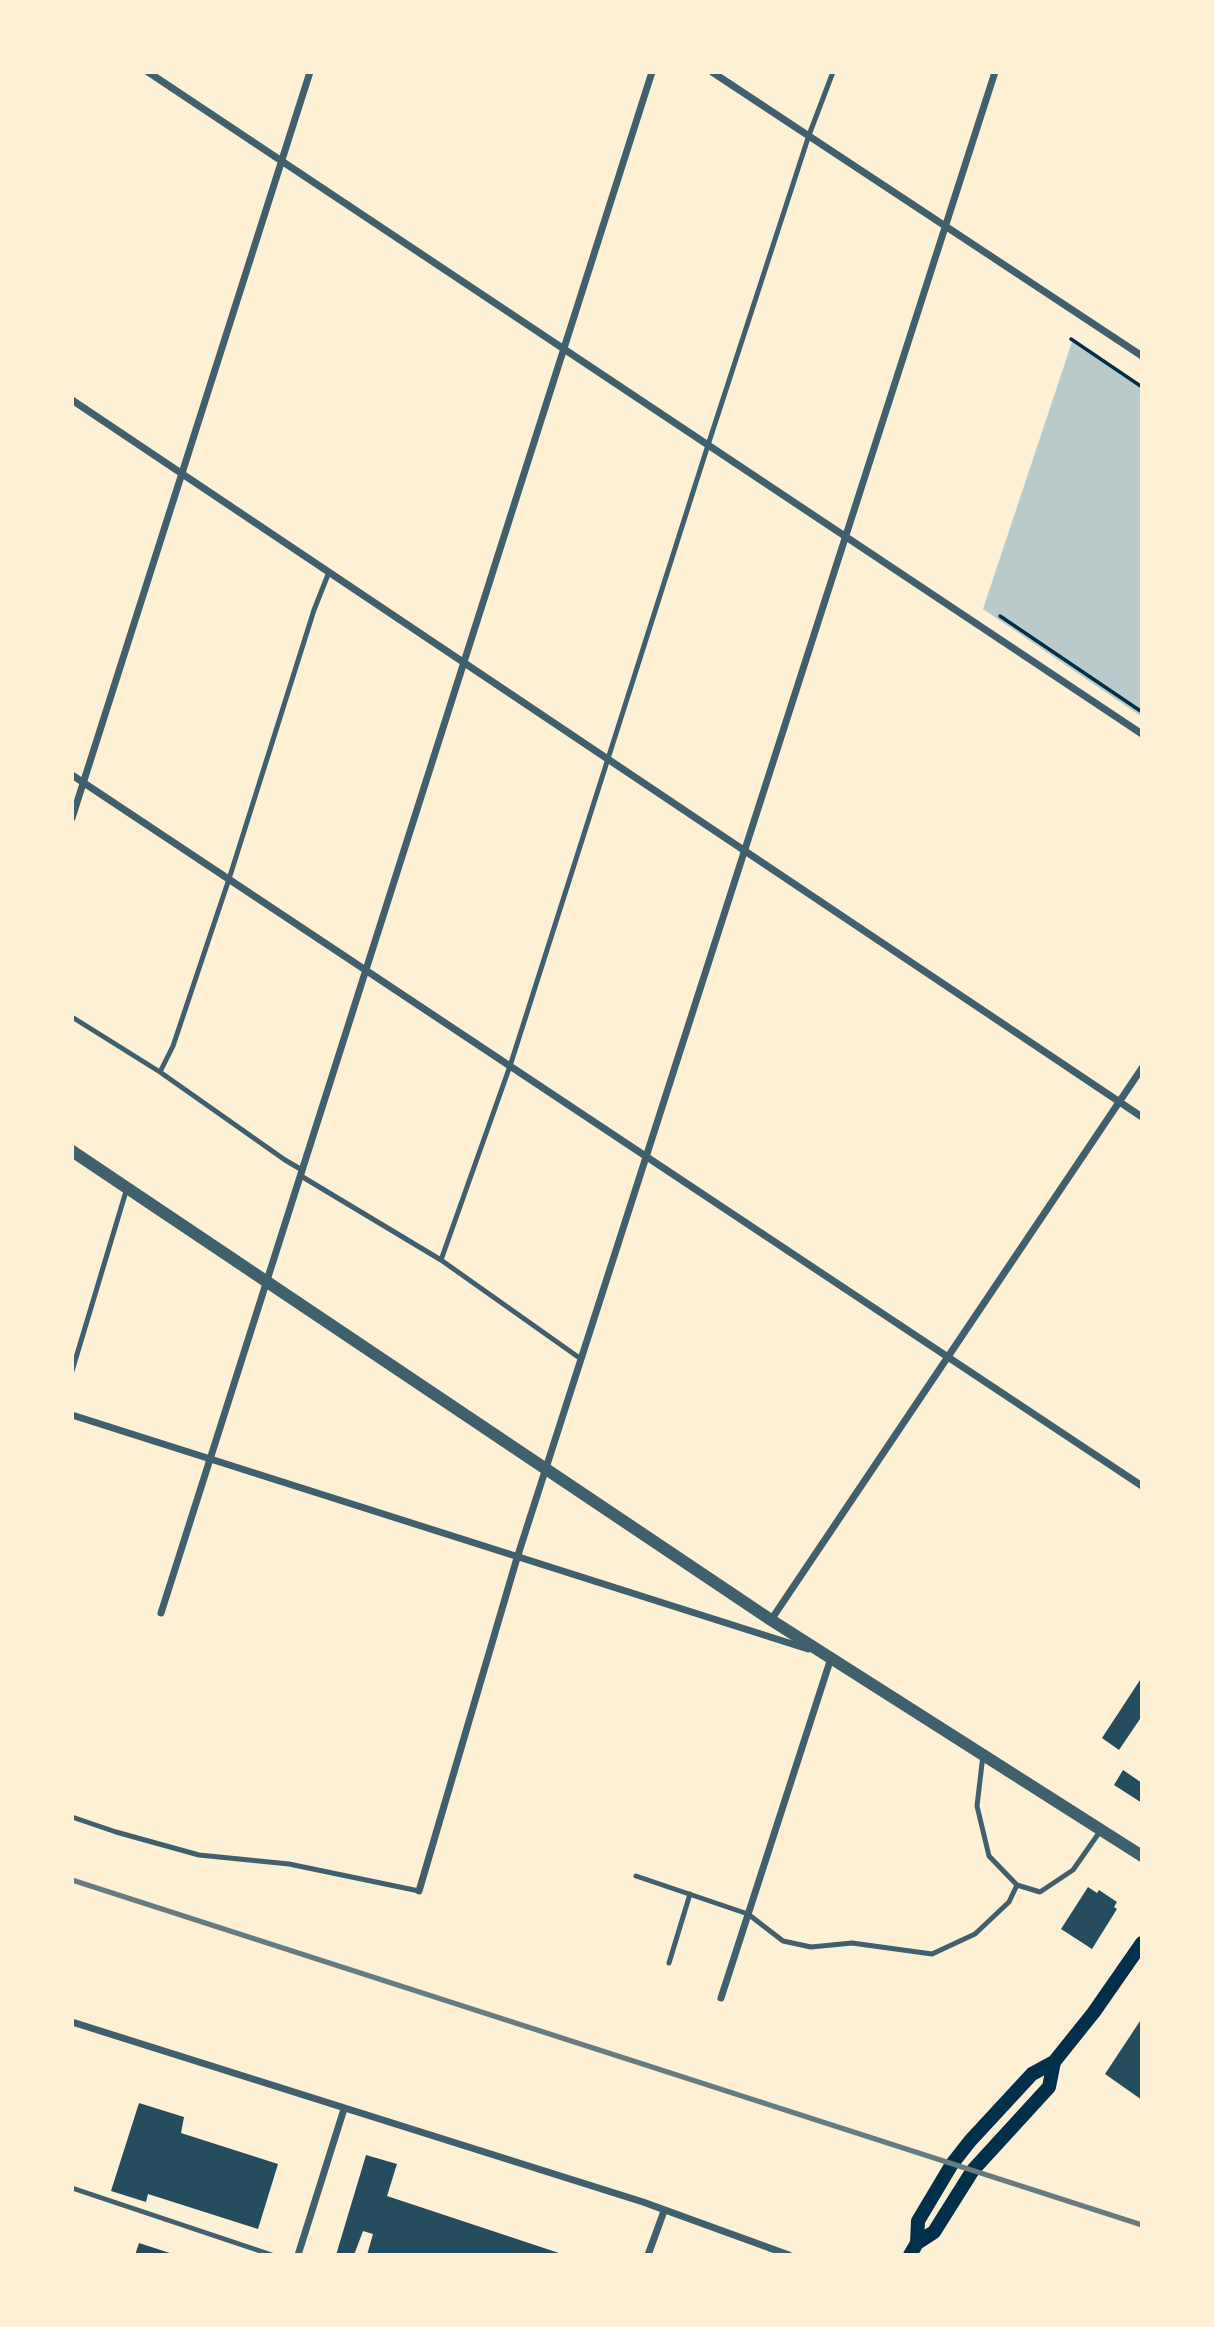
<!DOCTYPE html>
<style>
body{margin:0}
#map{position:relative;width:1214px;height:2327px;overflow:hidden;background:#fdf0d5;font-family:Commissioner,sans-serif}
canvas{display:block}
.frame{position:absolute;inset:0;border:74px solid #fdf0d5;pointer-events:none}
</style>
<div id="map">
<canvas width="1214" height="2327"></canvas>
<div class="frame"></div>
</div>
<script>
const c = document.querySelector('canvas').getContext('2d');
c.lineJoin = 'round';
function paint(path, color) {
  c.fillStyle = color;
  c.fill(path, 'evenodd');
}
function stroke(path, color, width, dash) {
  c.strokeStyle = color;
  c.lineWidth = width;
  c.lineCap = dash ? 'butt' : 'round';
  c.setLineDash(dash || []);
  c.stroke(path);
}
paint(new Path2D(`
 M1072 342 1142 389V717L983 609Z`), '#b9caca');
paint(new Path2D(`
 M1142 1677V1716L1119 1750 1102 1738Z
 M1123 1770 1142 1783V1803L1114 1785Z
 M1088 1887 1097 1893 1099 1890 1117 1902 1114 1907 1117 1909 1092 1949 1061 1929Z
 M1142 2018V2100L1105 2074Z
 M139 2103 184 2117 181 2133 278 2164 258 2229 148 2194 146 2202 111 2191Z
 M366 2155 397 2164 387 2196 565 2255H367L373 2234 363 2231 354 2255H336Z
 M139 2243 176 2255H135Z`), '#264d5e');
stroke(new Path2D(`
 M1071 339 1142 387
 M1000 616 1142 712`), '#003049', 3.5);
stroke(new Path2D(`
 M72 1017 160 1072
 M302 1170 285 1160 160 1072 173 1046 229 879 314 610 329 572
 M301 1176 441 1260 581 1359
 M441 1260 510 1066 708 445 809 135 833 72
 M72 1371 127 1188
 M983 1755 977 1806 989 1856 1017 1885 1040 1892 1073 1870 1101 1830
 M72 1817 116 1832 199 1855 289 1864 419 1891
 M636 1876 748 1914 783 1941 811 1947 852 1943 932 1954 975 1934 1009 1902 1017 1885
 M669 1963 690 1894
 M72 2188 272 2255`), '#3f606c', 5);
stroke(new Path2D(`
 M148 72 1142 734
 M712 72 1142 356
 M72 400 1142 1117
 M72 775 1142 1486
 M72 818 310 72
 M72 1415 808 1649
 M161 1613 652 72
 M771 1620 1142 1068
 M419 1891 517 1558 995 72
 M721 1998 831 1658
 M72 2022 643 2202 789 2255
 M298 2255 344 2109
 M648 2255 664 2211`), '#3f606c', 7);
stroke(new Path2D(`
 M72 1151 771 1620 1142 1856`), '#3f606c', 12);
stroke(new Path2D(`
 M917 2243 934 2232 973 2170 1049 2087 1054 2062
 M910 2255 917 2243 918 2221 952 2164 970 2141 1032 2074 1054 2062 1094 2012 1142 1943`), '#003049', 14);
stroke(new Path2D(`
 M72 1880 1142 2225`), '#657d81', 5);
</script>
